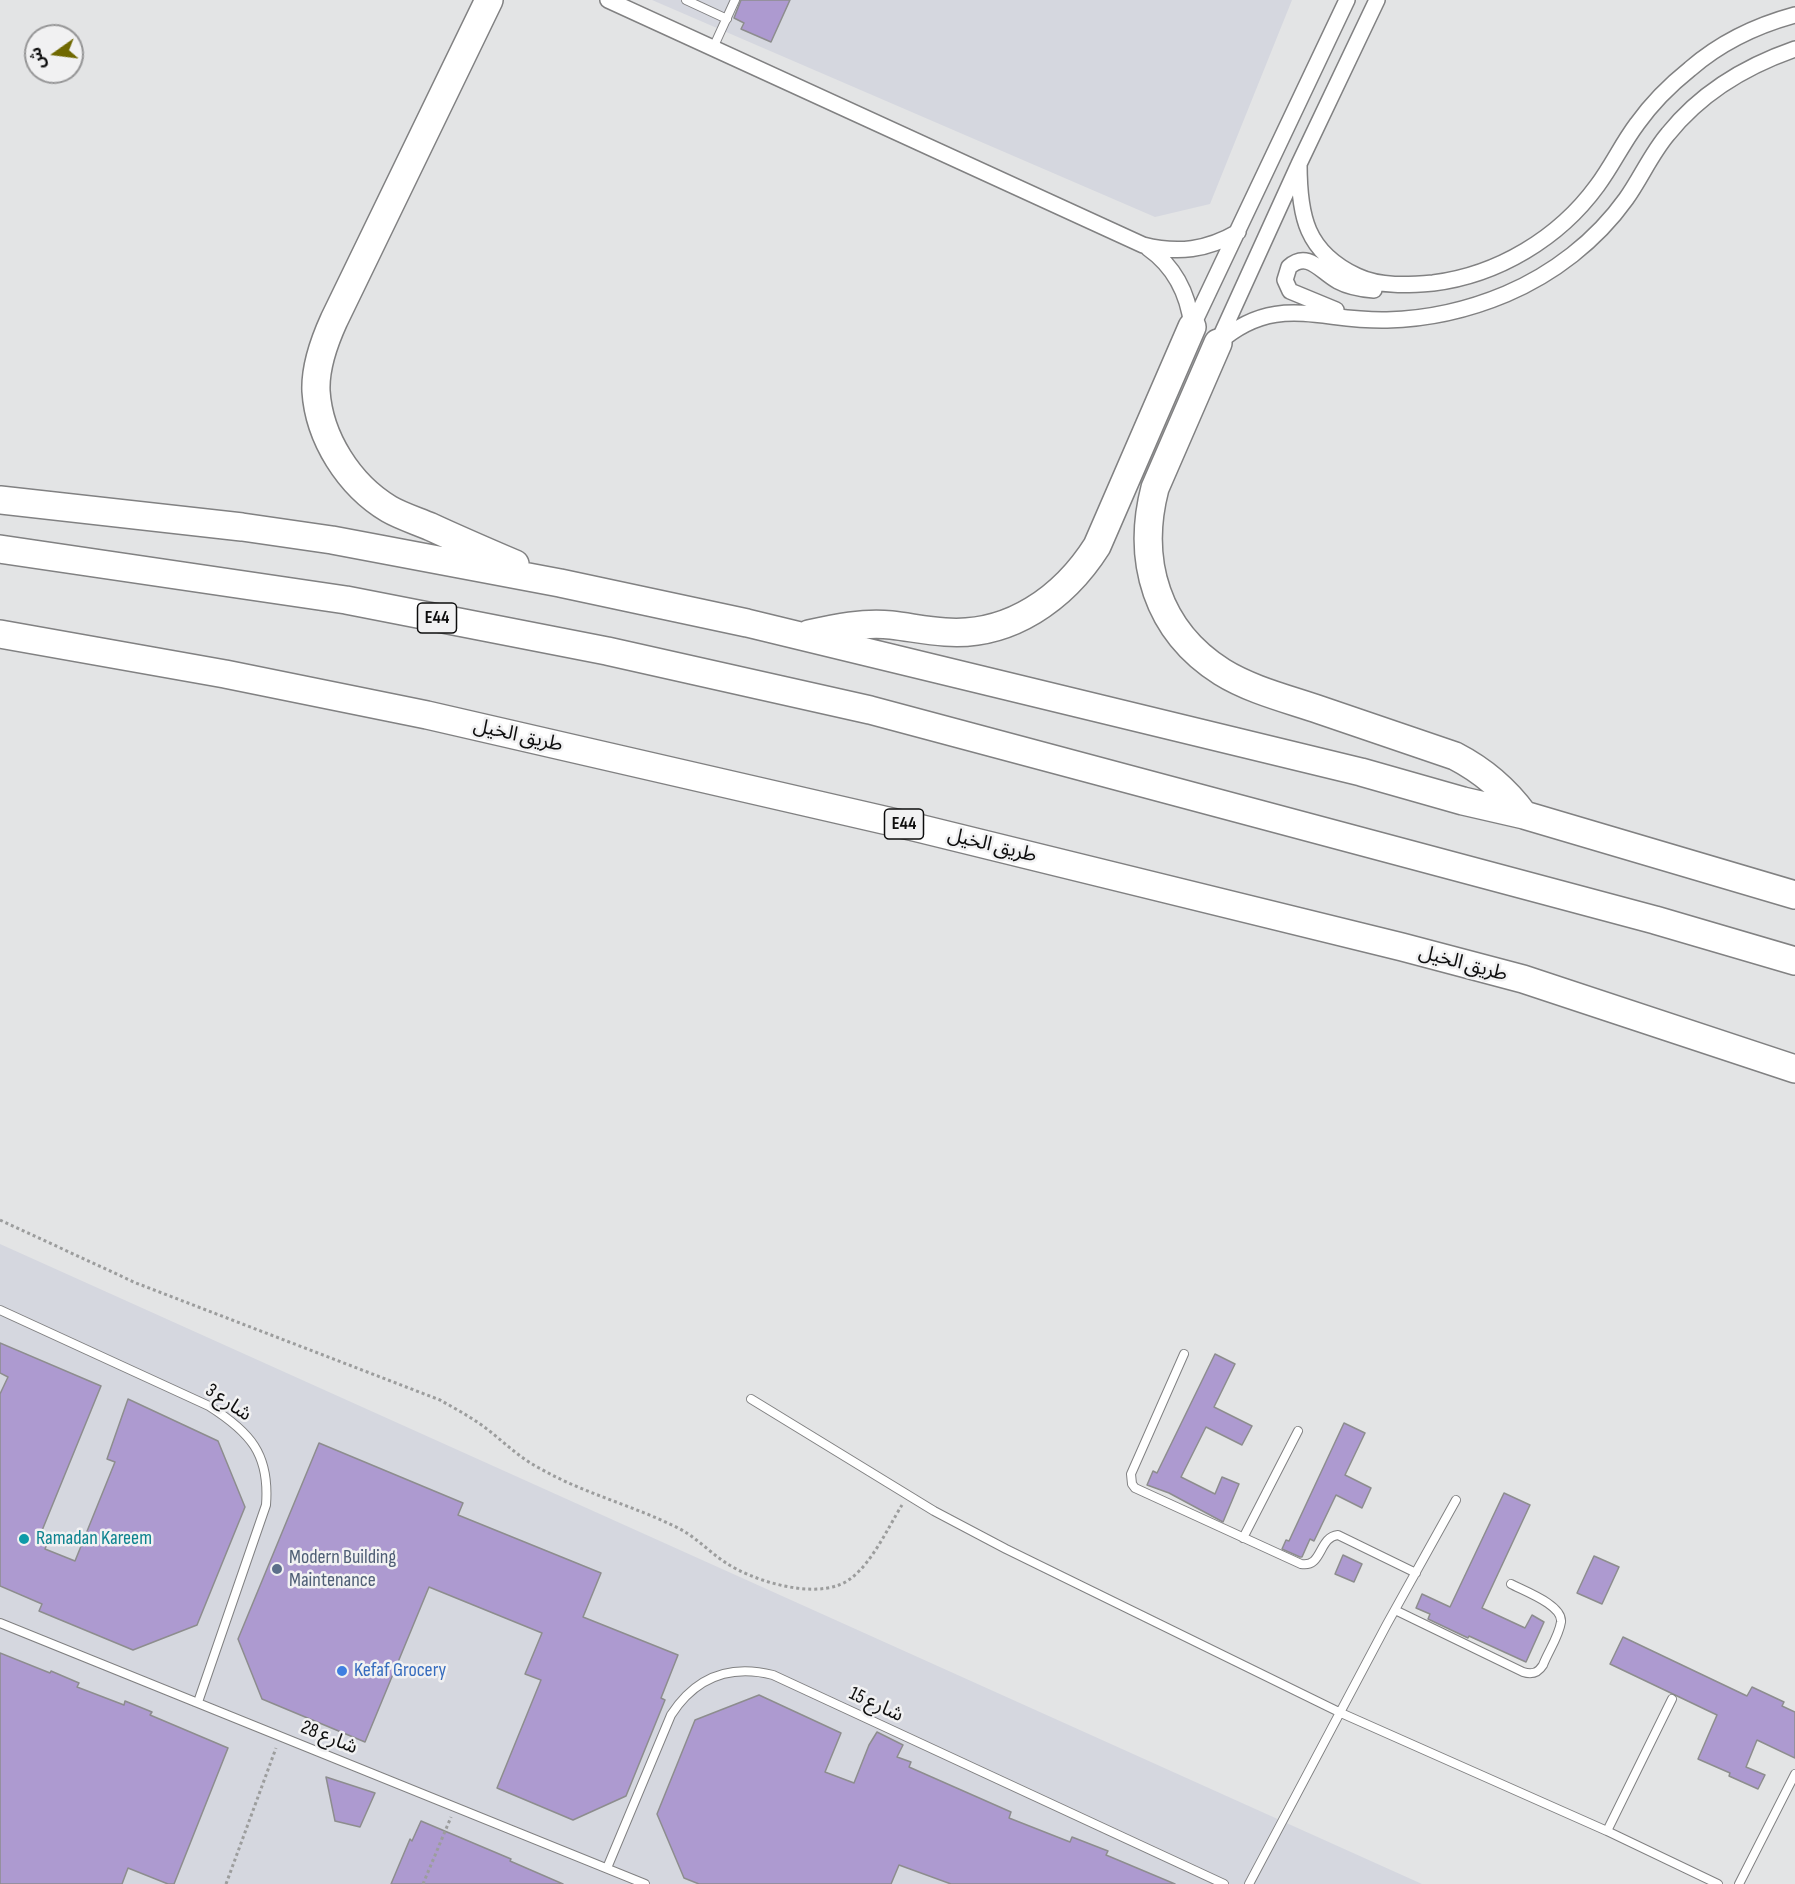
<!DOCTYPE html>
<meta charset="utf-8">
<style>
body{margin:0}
#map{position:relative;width:1795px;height:1884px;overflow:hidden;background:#e3e4e5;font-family:"Sofia Sans Condensed","Noto Sans Arabic",sans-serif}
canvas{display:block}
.north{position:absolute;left:24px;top:24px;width:60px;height:60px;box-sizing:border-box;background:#f1f1f2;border:2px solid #969697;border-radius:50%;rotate:256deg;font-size:16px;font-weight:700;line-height:24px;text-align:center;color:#0e0e0e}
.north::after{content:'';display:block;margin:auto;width:21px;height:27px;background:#6f6800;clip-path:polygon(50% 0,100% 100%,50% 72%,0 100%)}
</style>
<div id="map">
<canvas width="1795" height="1884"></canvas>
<div class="north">ش</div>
</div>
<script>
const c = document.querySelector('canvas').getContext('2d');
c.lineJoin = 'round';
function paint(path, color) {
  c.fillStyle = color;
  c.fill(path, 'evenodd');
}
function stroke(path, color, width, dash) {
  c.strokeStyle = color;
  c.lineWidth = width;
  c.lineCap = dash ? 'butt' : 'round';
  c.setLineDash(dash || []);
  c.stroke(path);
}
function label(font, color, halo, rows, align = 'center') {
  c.font = font + ' "Sofia Sans Condensed","Noto Sans Arabic",sans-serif';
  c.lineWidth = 5;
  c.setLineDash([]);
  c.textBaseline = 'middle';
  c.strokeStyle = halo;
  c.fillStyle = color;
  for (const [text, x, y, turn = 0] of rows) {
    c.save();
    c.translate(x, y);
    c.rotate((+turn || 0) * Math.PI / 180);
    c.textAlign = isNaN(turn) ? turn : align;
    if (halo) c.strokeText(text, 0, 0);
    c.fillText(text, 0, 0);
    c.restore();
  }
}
paint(new Path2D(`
 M652 0H1292L1210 204 1155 217Z
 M0 1244 1422 1884H0Z`), '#d5d7df');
const building = new Path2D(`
 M741 0H790L771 42 741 29 744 23 734 18Z
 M0 1343 101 1386 41 1533 50 1536 45 1549 75 1561 115 1462 107 1459 128 1399 218 1441 245 1507 197 1625 133 1650 39 1611 42 1604 0 1586V1394L8 1377 0 1373Z
 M1215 1354 1235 1364 1214 1407 1252 1426 1242 1445 1206 1427 1181 1477 1215 1494 1222 1477 1239 1484 1223 1522 1169 1493 1147 1485 1153 1471 1157 1473Z
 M1344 1423 1365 1433 1345 1475 1371 1488 1362 1508 1336 1495 1314 1541 1310 1539 1302 1557H1300L1282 1549 1286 1540 1289 1541Z
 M319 1443 463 1503 458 1515 601 1573 583 1617 678 1655 661 1698 665 1700 626 1796 573 1820 497 1788 541 1680 525 1674 542 1633 429 1587 365 1742 262 1699 238 1639Z
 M1504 1493 1530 1505 1482 1608 1525 1628 1532 1615 1544 1622 1526 1662 1469 1636 1468 1638 1428 1619 1430 1614 1416 1608 1422 1594 1450 1607Z
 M1343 1555 1362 1564 1354 1582 1335 1574Z
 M1594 1556 1619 1567 1602 1604 1577 1593Z
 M1623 1637 1747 1696 1752 1687 1784 1702 1782 1706 1795 1712V1758L1757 1740 1746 1767 1765 1775 1758 1789 1729 1776 1730 1773 1698 1759 1717 1715 1610 1664Z
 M0 1653 50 1673 51 1671 79 1683 77 1687 124 1705 125 1701 152 1712 150 1715 228 1748 174 1884H168L128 1868 122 1884H0Z
 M759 1695 841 1733 825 1772 854 1783 869 1745 877 1732 903 1745 897 1757 911 1762 909 1767 1011 1812 1009 1818 1070 1842 1072 1837 1108 1851 1106 1855 1175 1884H951L899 1865 891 1884H699L684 1878 657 1814 695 1720Z
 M326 1777 375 1793 360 1827 335 1821Z
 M421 1821 511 1859 510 1861 563 1884H391L410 1839 412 1841Z`);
paint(building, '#ad9ad0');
stroke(building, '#8d8d8e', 1.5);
const lane = new Path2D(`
 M686 0 727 19
 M713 48 735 0
 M0 1310 209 1406C250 1432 270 1454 266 1505L198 1702
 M1184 1354 1131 1474 1132 1484 1135 1488 1301 1564C1323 1568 1318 1537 1338 1535L1416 1573
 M751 1399 934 1511 1006 1549 1341 1713 1607 1831 1718 1884
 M1243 1538 1298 1431
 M1395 1610 1523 1672C1532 1675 1538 1673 1543 1665 1548 1652 1559 1636 1561 1622 1563 1605 1524 1591 1511 1584
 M0 1623 645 1884
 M1607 1831 1672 1699
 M607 1868 671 1715C695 1678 729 1664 773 1675L1224 1884
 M1249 1884 1387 1624 1456 1500
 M1739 1884 1795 1774`);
const street = new Path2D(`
 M608 0 1143 245C1178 254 1207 250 1238 232
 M1299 164C1299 216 1306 252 1357 276 1380 287 1409 285 1433 283 1498 275 1559 238 1597 186 1612 166 1622 144 1637 124 1652 103 1670 85 1690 69 1720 43 1758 25 1795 15
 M1148 248C1175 267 1188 293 1192 326
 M1336 310 1290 291 1285 280 1289 267C1308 250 1321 272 1338 281 1349 287 1362 289 1374 290
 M1192 327 1347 0
 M1219 340 1299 164 1377 0
 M1218 343C1276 292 1320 322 1387 320 1428 319 1468 310 1506 294 1553 274 1596 241 1626 199 1641 178 1651 154 1668 134 1700 94 1746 66 1795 49`);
const highway = new Path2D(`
 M489 0 334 320C324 342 315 367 316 391 319 438 349 485 389 509 401 516 417 521 431 527 459 540 487 552 515 564
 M1218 343 1155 488C1136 561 1157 631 1222 672 1251 690 1288 699 1320 710 1365 725 1410 741 1455 756 1484 771 1505 789 1524 815
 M0 500 242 527 332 540 560 583 747 623 1361 772 1463 801 1524 815 1795 895
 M0 549 346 600 607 651 870 710 1655 920 1795 961
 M0 634 225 674 427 715 914 827 1402 947 1523 979 1795 1069
 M809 634C836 628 864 622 891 625 909 627 927 631 945 632 1010 637 1064 598 1097 546L1192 327`);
stroke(lane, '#818182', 10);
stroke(street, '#818182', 18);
stroke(highway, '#818182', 30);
stroke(new Path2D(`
 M0 1220 136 1283 440 1400C454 1408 469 1416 483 1426 502 1440 519 1458 541 1469 583 1493 631 1505 674 1526 694 1535 708 1551 726 1563 754 1581 807 1597 839 1585 867 1575 887 1529 902 1505
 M226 1884 276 1748
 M423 1884 451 1817`), '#9c9d9d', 3, [3, 3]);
stroke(lane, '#fff', 8);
stroke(street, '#fff', 15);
stroke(highway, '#fff', 27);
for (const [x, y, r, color] of [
 [24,1539,6,"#0f9aa8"],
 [277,1569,6,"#5c6f8a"],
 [342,1671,6,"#3f7fe0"]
]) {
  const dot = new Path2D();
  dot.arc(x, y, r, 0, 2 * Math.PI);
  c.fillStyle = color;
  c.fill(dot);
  stroke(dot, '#f1f1f2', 2);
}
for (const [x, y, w] of [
 [437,618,39],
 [904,824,39]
]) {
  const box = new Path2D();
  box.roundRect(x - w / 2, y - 15, w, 30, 4.5);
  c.fillStyle = '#f1f1f2';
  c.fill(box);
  stroke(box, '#0e0e0e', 1.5);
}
label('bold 18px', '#0e0e0e', null, [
 ["E44",437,618],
 ["E44",904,824]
]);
label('20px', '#0e0e0e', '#f1f1f2', [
 ["طريق الخيل",518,736,13],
 ["طريق الخيل",992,846,14],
 ["طريق الخيل",1463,964,15],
 ["شارع 3",228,1403,34],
 ["شارع 15",876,1705,25],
 ["شارع 28",329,1738,22]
]);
label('20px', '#0d838f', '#f1f1f2', [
 ["Ramadan Kareem",36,1539]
], 'left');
label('20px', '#4e5e75', '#f1f1f2', [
 ["Modern Building",289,1558],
 ["Maintenance",289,1581]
], 'left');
label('20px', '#366cbe', '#f1f1f2', [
 ["Kefaf Grocery",354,1671]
], 'left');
</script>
